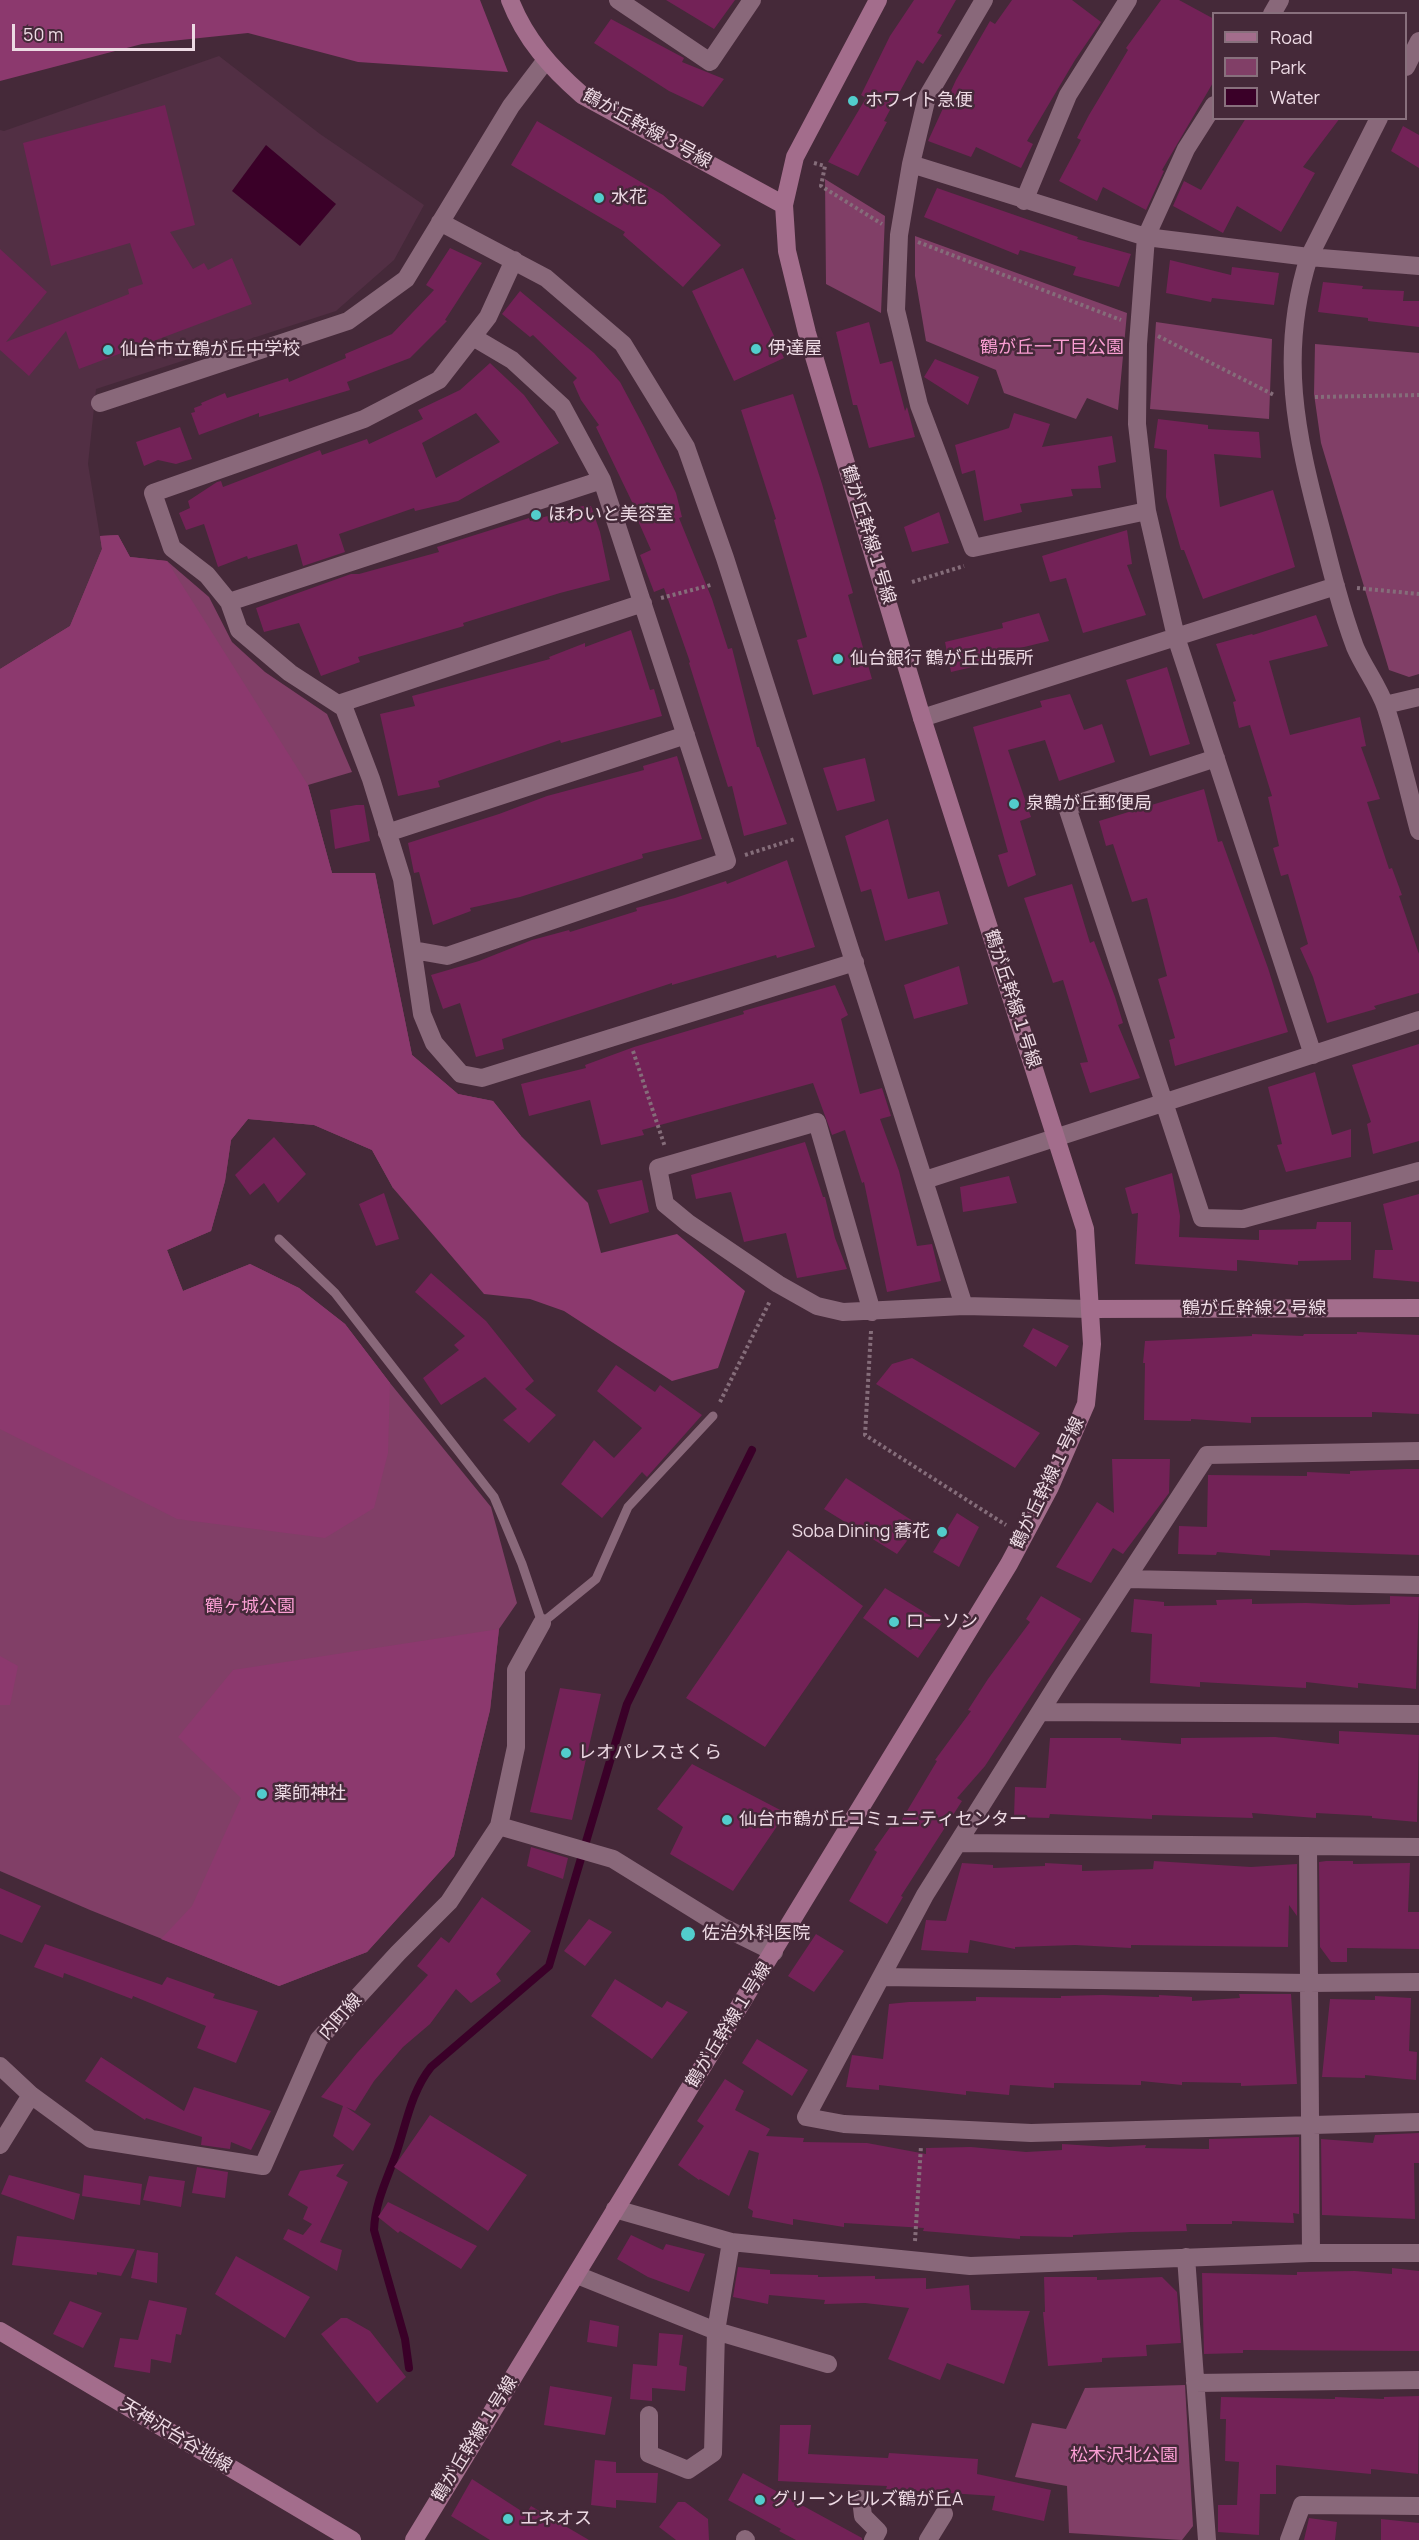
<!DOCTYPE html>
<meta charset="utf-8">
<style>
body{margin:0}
#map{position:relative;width:1419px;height:2540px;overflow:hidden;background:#452939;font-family:Manrope,sans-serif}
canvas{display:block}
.legend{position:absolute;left:1212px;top:12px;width:195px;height:108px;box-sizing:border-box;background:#452939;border:2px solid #88707d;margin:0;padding:8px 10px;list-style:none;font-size:18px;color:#eddae4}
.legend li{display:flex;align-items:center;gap:12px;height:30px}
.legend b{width:30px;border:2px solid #88707d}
.scale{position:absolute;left:12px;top:24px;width:183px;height:27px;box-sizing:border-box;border:3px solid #eddae4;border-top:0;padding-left:8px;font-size:18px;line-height:21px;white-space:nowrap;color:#eddae4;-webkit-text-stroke:4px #452939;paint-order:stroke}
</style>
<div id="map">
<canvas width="1419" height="2540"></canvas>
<ul class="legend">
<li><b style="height:8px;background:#a36d8c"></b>Road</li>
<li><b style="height:16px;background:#813f67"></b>Park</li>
<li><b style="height:16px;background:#3a0028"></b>Water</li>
</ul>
<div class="scale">50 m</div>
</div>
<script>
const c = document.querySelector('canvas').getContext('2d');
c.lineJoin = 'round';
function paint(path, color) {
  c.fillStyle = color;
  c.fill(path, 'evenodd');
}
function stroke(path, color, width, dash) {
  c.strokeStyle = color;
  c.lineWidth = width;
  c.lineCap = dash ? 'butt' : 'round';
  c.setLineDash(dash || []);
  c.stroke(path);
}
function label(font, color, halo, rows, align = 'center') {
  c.font = font + ' Manrope,"Noto Sans JP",sans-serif';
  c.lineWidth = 5;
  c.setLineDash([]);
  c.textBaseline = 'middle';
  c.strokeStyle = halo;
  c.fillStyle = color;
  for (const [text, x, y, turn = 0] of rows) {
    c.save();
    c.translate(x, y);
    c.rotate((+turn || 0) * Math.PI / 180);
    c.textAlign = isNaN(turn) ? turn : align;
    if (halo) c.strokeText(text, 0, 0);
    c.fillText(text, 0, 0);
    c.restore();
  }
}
paint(new Path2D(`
 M219 56 320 134 424 205 394 260 336 311 96 389 88 464 102 549 70 626 0 669V130L4 131Z`), '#522f44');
paint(new Path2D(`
 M825 179 885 216 881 313 826 284Z
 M915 236 1127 313 1118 410 1087 398 1076 419 1004 393 996 370 926 341 915 276Z
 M1156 322 1272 339 1269 419 1150 409Z
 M1315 344 1419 353V674L1409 677 1389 670 1321 443 1314 394Z
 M118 535 130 557 167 561 209 597 232 642 265 672 327 714 352 772 308 785 332 873H375L412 1055 458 1094 493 1101 521 1136 393 1188 372 1150 314 1125 248 1119 231 1140 225 1181 211 1231 167 1250 183 1291 250 1264 299 1288 345 1324 390 1383 491 1507 517 1603 499 1629 490 1710 454 1856 367 1952 279 1986 90 1910 0 1871V669L70 626 102 549 100 536Z
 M1185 2385 1193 2526 1182 2540 1069 2533 1067 2486 1015 2477 1032 2423 1066 2429 1085 2388Z`), '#813f67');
paint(new Path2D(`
 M0 0H480L508 72 358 62 248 33 142 44 0 81Z
 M118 535 130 557 167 561 308 785 332 873H375L412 1055 458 1094 493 1101 521 1136 588 1203 601 1253 677 1234 745 1291 718 1368 672 1381 564 1311 530 1299 484 1294 393 1188 372 1150 314 1125 248 1119 231 1140 225 1181 211 1231 167 1250 183 1291 250 1264 299 1288 345 1324 390 1383 388 1453 374 1508 325 1538 177 1519 0 1429V669L70 626 102 549 100 536Z
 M499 1629 490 1710 454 1856 367 1952 279 1986 161 1939 192 1906 241 1798 178 1737 233 1670Z
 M0 1656 18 1666 10 1705H0Z`), '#8c396e');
paint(new Path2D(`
 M266 145 336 204 300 246 232 191Z`), '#3a0028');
stroke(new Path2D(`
 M409 2368 405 2339 374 2230C375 2203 387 2179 396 2154 406 2125 411 2092 431 2067L549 1966 627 1704 752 1450`), '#3a0028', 8);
paint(new Path2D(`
 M666 0H735L714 29Z
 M914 0H956L937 33 942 35 923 64 917 60 884 121 887 122 858 176 828 162 866 98 861 95 890 36Z
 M1012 0H1072L1101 22 1075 60 1027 141 1033 144 1021 168 976 147 971 157 928 141 956 80 990 21 995 24Z
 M1161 0H1179L1214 19V81L1162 170 1164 171 1146 210 1103 187 1097 201 1059 181 1081 140 1077 138 1089 115 1128 50 1126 48Z
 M611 19 684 58 682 62 724 79 703 107 669 91 594 43Z
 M165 105 195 225 170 232 193 269 204 263 208 270 232 258 252 304 79 369 66 331 29 376 0 350V249L47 292 6 342 129 294 128 289 143 284 130 243 51 266 23 143Z
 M1246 118H1340L1303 167 1315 173 1281 232 1237 206 1223 233 1173 206 1184 181 1201 190Z
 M537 121 663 195 721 245 683 287 623 235 625 232 511 165Z
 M1403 126 1419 135V168L1391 151Z
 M937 188 1078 237 1077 239 1131 254 1119 287 1073 275 1076 267 1020 250 1018 255 924 217Z
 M450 248 482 263 445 320 447 321 410 358 347 382 350 390 259 417V413L199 435 191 413 195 412 194 408 202 405 201 403 225 393 227 398 288 378 289 382 346 358 345 354 392 334 434 290 426 285Z
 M1170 260 1231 275 1232 267 1279 273 1274 305 1212 298 1211 302 1166 293Z
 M743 268 784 358 734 381 692 291Z
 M1323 282 1363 286 1362 289 1404 291 1403 301H1419V327L1368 321V318L1318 312Z
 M520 291 594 353 620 382 644 427 676 493 682 517 679 518 712 599 728 649 732 648 757 747H759L787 824 744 836 732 786 728 787 689 663 690 662 664 588 654 592 640 555 651 550 631 505 633 504 596 427 599 425 581 400 573 382 577 378 533 335 530 337 502 314Z
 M869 322 880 364 892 361 905 411 907 407 915 437 869 448 857 405H853L836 332Z
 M935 359 979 377 968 405 924 377Z
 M490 363 524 395 559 443 458 501 415 511 414 508 339 534 345 552 303 566 297 544 248 559 247 556 218 567 204 524 186 530 179 513 190 508 188 501 217 482 221 481 223 487 320 450 322 455 367 439 369 444 423 419 418 410 460 390ZM476 413 500 442 436 478 422 443Z
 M793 394 822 484 853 593 848 595 872 679 813 695 797 640 807 637 774 520 776 519 741 410Z
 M1014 413 1050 424 1042 447 1112 436 1116 462 1098 466 1101 488 1071 489 1073 496 1020 504 1022 512 984 521 975 470 962 474 955 445 1009 428Z
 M1158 419 1208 425V429L1259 432 1261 458 1214 454 1220 507 1273 490 1295 567 1203 599 1184 550H1181L1166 497 1167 450 1154 448Z
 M180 427 192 459 176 464 158 460 144 466 136 442Z
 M583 506H591L600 532 610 580 560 593 463 623 464 626 358 657 360 662 321 676 299 623 264 632 256 608 351 574H359L439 552 437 547 529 518 530 521Z
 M939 512 949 543 912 552 904 527Z
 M1127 530 1132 564 1127 565 1146 615 1083 633 1066 578 1050 582 1042 556Z
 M1039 613 1049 641 995 654 998 661 951 672 945 642 1003 628 1002 623Z
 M1316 615 1328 646 1269 661 1290 735 1360 717 1366 746 1361 747 1380 799 1367 802 1389 869 1392 868 1402 895 1399 896 1419 954V993L1374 1006 1376 1009 1327 1023 1313 977 1300 948 1308 944 1288 874 1281 876 1273 848 1279 846 1268 797 1272 796 1250 725 1239 728 1233 702 1236 701 1216 644 1252 634 1253 635Z
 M631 630 650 690 654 689 662 716 561 743 560 740 438 781 440 787 398 796 380 714 415 706 412 696 550 659 549 657 585 643V647Z
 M1167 667 1190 744 1150 756 1126 680Z
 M1070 694 1084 730 1102 724 1115 762 1059 781 1045 740 1008 750 1031 817 1020 821 1036 875 1008 887 998 855 1008 852 973 727 1042 707 1040 701Z
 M677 756 702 839 642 854 643 858 520 897 470 908 471 911 433 925 419 872 414 873 408 843 499 814 547 796 644 770 643 766Z
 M865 758 875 801 837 811 823 768Z
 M1204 789 1218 842 1222 841 1268 968 1288 1032 1175 1066 1169 1040 1175 1038 1158 979 1167 976 1147 898 1132 902 1113 844 1106 846 1099 821Z
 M356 805H364L370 841 335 849 330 810Z
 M888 819 908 899 939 891 948 924 885 941 871 889 861 892 845 836Z
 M787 860 815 947 777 958 776 955 672 985V983L502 1039 504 1049 476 1057 460 1003 443 1009 431 975 479 961 532 940 569 930 570 932 637 911 636 908 675 898 726 881 727 884Z
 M1072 884 1090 943 1094 941 1115 997 1123 1023 1118 1025 1140 1078 1090 1093 1080 1063 1088 1062 1063 980 1053 983 1024 898Z
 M959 966 968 1004 914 1019 904 985Z
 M835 985 848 1015 841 1019 860 1094 882 1088 891 1116 880 1119 899 1171 917 1246 932 1244 941 1281 887 1292 864 1182 862 1183 845 1130 832 1135 813 1083 642 1130 644 1135 601 1145 590 1100 529 1116 521 1084 586 1068 585 1065 634 1047 744 1014 743 1011Z
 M1419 1044V1141L1373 1154 1367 1124 1371 1122 1352 1065Z
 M1315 1072 1332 1135 1351 1129V1157L1286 1172 1277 1145 1282 1144 1268 1087Z
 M274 1137 306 1174 278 1203 264 1183 250 1195 235 1175Z
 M805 1142 823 1197H825L835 1238 847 1269 797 1278 786 1233 744 1242 731 1192 696 1199 691 1175Z
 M1172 1173 1180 1216 1179 1237 1259 1240V1230L1316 1229 1317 1222H1351V1260L1298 1261V1265L1237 1260V1271L1135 1264 1138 1213 1132 1214 1125 1188Z
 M1009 1176 1017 1203 963 1212 960 1187Z
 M642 1180 649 1212 610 1224 597 1190Z
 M384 1193 399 1239 376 1246 359 1204Z
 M1419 1194V1282L1373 1278 1375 1250H1393L1383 1204Z
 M431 1273 486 1321 534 1381 525 1389 556 1415 529 1443 503 1420 517 1409 485 1377 441 1405 423 1378 459 1350 454 1345 465 1336 415 1292Z
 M1033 1328 1069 1346 1056 1367 1023 1346Z
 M1357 1332 1419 1335V1414L1372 1412V1417H1251V1423L1191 1419V1421L1144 1420 1145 1363H1143L1145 1341 1252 1336V1334L1303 1336 1304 1334H1357Z
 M912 1358 1040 1433 1015 1468 876 1384 892 1364Z
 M616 1365 655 1392 660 1385 702 1415 647 1477 642 1472 602 1518 561 1484 594 1440 614 1458 642 1428 597 1391Z
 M1112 1459H1170L1169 1493 1123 1554 1113 1548 1091 1583 1056 1567 1097 1502 1114 1513Z
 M1406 1469H1419V1555L1270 1550V1556L1217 1552 1216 1555 1178 1554 1179 1526 1207 1527 1208 1475 1307 1476V1472L1350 1474V1471Z
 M846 1478 919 1525 897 1554 824 1509Z
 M957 1513 979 1527 959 1567 933 1552Z
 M788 1550 863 1606 765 1747 686 1698Z
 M885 1588 942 1623 918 1658 863 1618Z
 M1041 1596 1081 1619 985 1766 957 1798 962 1801 901 1896 903 1897 887 1924 849 1901 877 1852 874 1850 893 1823 898 1826 937 1761 935 1760 971 1711 968 1710 988 1679 1030 1622 1026 1619Z
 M1390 1596 1419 1597 1416 1689 1358 1683V1688L1306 1682V1688L1200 1682V1687L1150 1683 1152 1634 1131 1632 1134 1599 1164 1602V1606L1217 1605 1216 1600 1252 1599V1604L1306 1603 1352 1605 1390 1604Z
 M560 1688 601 1694 572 1820 530 1812Z
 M1339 1731 1419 1735 1417 1822 1372 1818V1816L1316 1813V1818L1252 1813 1253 1818 1152 1815V1819L1050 1814 1049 1818 1014 1817 1015 1787 1046 1788 1050 1738H1121V1740L1181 1744V1738L1275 1737 1339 1744Z
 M692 1764 786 1813 733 1891 670 1854 683 1827 657 1809Z
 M531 1847 568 1858 563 1879 527 1866Z
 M1154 1861 1251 1867 1297 1864V1916L1289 1905 1288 1947 1131 1945V1948L1075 1945 1015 1947V1949L970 1940 968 1953 921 1950 926 1920 946 1921 962 1863 993 1865V1868L1045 1866V1863L1082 1865V1871L1153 1869Z
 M1326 1861H1353V1864L1410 1863 1408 1912H1419V1949L1347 1948V1962H1331L1320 1947 1319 1862Z
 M0 1888 41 1906 22 1943 0 1934Z
 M482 1897 531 1931 496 1974 501 1981 471 2003 456 1989 430 2024 403 2047 374 2081 355 2111 346 2107 371 2124 353 2151 333 2136 343 2106 321 2097 357 2053 428 1975 417 1966 441 1937 449 1943Z
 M589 1919 612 1932 585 1966 564 1951Z
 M816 1934 844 1951 814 1992 788 1976Z
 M45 1944 162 1985 167 1977 215 1994 213 1998 258 2011 236 2063 197 2048 206 2026 133 1996 132 1999 64 1973 63 1978 34 1967Z
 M615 1979 662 2008 667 2001 688 2012 652 2059 591 2016Z
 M1239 1994H1291L1297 2084 1241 2086V2083L1182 2082V2085L1141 2081V2085L1054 2083V2088L1010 2085 1009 2095 966 2091V2095L879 2085V2090L846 2087 852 2055 883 2059 889 2004 909 2002 976 2001V1997L1061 1998V1996L1102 1995 1159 1997V1995L1192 1997V2001L1240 1998Z
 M1375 1996 1411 1998 1409 2051 1417 2052 1416 2080 1365 2075V2078L1322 2077 1330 1999 1375 2000Z
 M757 2039 808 2070 792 2096 742 2063Z
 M101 2057 184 2111 194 2087 271 2111 251 2150 231 2142 230 2149 201 2145 202 2137 146 2118 145 2120 85 2081Z
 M725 2079 744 2091 735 2110 770 2129 766 2136 804 2138 803 2142 867 2143 926 2154V2148L971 2147 1026 2152 1062 2150V2144L1109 2147 1146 2145 1145 2148 1209 2149V2139L1299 2137V2214L1293 2213 1294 2223 1232 2221V2224H1186L1187 2231 1132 2232 1073 2235V2237L1020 2236V2239L923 2231 924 2228 844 2223V2227L793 2219V2225L752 2217 753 2211 748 2208 759 2153 749 2150 729 2196 700 2179 699 2180 678 2165 704 2126 697 2121Z
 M430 2115 527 2175 488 2231 394 2167Z
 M1419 2133V2163H1414L1415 2219 1322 2215 1321 2139 1373 2143 1375 2135Z
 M344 2164 336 2176 348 2182 320 2242 342 2250 337 2271 283 2239 288 2229 303 2235 312 2224 303 2219 308 2207 288 2195 300 2171Z
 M197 2167 228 2172 225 2198 192 2193Z
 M9 2175 80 2194 74 2220 1 2194Z
 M84 2175 142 2184 140 2205 82 2196Z
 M149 2176 185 2181 181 2207 143 2200Z
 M388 2202 477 2246 461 2269 400 2231 398 2233 378 2217Z
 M631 2235 663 2250 666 2244 705 2254 689 2292 648 2277 617 2259Z
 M17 2236 58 2240 135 2249 121 2276 97 2272V2275L12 2265Z
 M137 2250 158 2253 157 2283 131 2278Z
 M236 2256 310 2297 285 2338 215 2294Z
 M738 2267 770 2270V2274L818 2275V2277L875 2276V2279L926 2278V2289L969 2285 971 2310 1030 2311 1004 2384 947 2363 940 2380 888 2359 909 2308 865 2303 824 2304 825 2300 769 2295 768 2304 733 2297Z
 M1392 2268 1419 2271V2351L1243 2350V2353L1204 2354 1202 2273 1297 2275V2272L1355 2271 1392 2274Z
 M1044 2277H1097V2280L1162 2277 1177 2292 1181 2343 1146 2345 1147 2356 1102 2358V2362L1048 2366 1043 2312H1045Z
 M149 2300 187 2308 181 2335 176 2334 171 2363 151 2359 150 2373 114 2367 120 2338 138 2340Z
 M70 2301 102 2313 83 2348 53 2334Z
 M341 2318H347L370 2331 406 2377 377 2403 321 2334Z
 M590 2320 619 2326 617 2347 587 2342Z
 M659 2333 683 2335 679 2365 687 2367 685 2391 652 2388V2401L630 2399 633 2364 657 2366Z
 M550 2386 612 2397 605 2435 544 2425Z
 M1419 2396 1418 2474 1371 2469V2474L1276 2465V2494H1260L1259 2535 1218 2532V2505H1237L1239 2462 1225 2461 1226 2419H1220L1221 2397 1335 2399V2397L1384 2399V2397Z
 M780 2425H811L808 2454 888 2458 889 2453 978 2459 977 2474 1051 2490 1044 2521 992 2510 995 2496 886 2489 887 2486 778 2481Z
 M595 2460 616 2462V2473H658L656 2503 616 2500V2508L591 2505Z
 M743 2473 862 2538V2540H796L779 2531 781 2529 728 2500Z
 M472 2479 526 2514 531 2506 589 2540H490L451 2516Z
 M678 2502H685L708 2519 709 2540H676L659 2527Z
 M1309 2518 1337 2522 1335 2540H1304Z
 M1381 2519 1419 2523V2540H1381Z`), '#732257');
stroke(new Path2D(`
 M814 163 825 166 821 186 882 224
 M918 242 1121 320
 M1158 336 1274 395
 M1315 397 1419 395
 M912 582 964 566
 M1357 588 1419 594
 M661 598 711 585
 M745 855 795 839
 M633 1051 665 1147
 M871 1331 865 1435 1006 1525
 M720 1402 770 1301
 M915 2241 921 2146`), '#856d7a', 4, [3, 3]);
stroke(new Path2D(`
 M279 1239 335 1293 494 1497 522 1564 542 1623 596 1579 628 1507 713 1416`), '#89687a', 9);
stroke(new Path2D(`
 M618 0 710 62 752 0
 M984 0 927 97 911 164 899 235 896 310 919 405 973 548 1147 511 1176 637 1313 1055
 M1272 14 1280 0
 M1406 67 1419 41
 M1379 118 1309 257C1278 354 1296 434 1321 529 1331 569 1341 609 1355 647 1364 668 1379 687 1386 708 1399 748 1408 790 1419 831
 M911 164 1146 237 1309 257 1419 266
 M1024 201 1068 95 1128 0
 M440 222 546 278 623 344 686 447 725 558 964 1306
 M514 260 488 317 439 380 364 419 153 493 172 548 207 575 229 602 239 630 290 673 344 708 371 779 402 879 422 1014 434 1043 461 1074 482 1078 855 962
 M100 403 348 321 406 279 511 106 546 60
 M1147 511 1137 424 1138 344 1146 237 1186 149 1214 105
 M229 602 602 480
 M338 704 643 603
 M1385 705 1419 697
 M922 718 1336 586
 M1216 758 1067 807 1202 1218 1243 1219 1419 1171
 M387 833 686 735
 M413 950 447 956 727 861 602 480 562 406 512 360 473 337
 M925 1180 1419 1020
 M872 1312 817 1122 658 1168 665 1204 688 1223 778 1284 817 1306 843 1312 964 1306 1090 1309
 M1419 1451 1207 1455 1062 1677 925 1895 806 2117 844 2124 1031 2133 1419 2122
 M1126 1579 1419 1585
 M1040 1712 1419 1714
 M499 1826 613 1859 721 1926 774 1952
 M958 1843 1419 1847
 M1308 1846 1311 2253
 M881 1977 1308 1983 1419 1982
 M0 2066 31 2095 91 2139 263 2166 319 2039 398 1953 449 1902 499 1826 516 1747V1670L542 1623
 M0 2145 31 2095
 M615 2209 731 2242 970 2266 1311 2253H1419
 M731 2242 716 2331 828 2364
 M1186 2257 1207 2540
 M577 2275 716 2331 713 2453 688 2470 649 2454V2415
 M1195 2383 1419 2380
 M861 2499 863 2516 878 2531 873 2540
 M745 2539 746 2540
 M928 2540 944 2514
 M1289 2540 1302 2505 1419 2506`), '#89687a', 18);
stroke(new Path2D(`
 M510 0C525 39 551 68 582 95L784 205
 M1090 1309 1419 1308
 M0 2331 352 2540
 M414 2540 1009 1564 1050 1487 1086 1404 1092 1344 1085 1229 922 718 807 333 787 251 784 205 795 157 878 0`), '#a36d8c', 18);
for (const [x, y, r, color] of [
 [853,101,6,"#52cdcc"],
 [599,198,6,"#52cdcc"],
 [756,349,6,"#52cdcc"],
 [108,350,6,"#52cdcc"],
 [536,515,6,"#52cdcc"],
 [838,659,6,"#52cdcc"],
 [1014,804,6,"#52cdcc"],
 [942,1532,6,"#52cdcc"],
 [894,1622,6,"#52cdcc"],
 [566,1753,6,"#52cdcc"],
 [262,1794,6,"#52cdcc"],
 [727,1820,6,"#52cdcc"],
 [688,1934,8,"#52cdcc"],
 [760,2500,6,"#52cdcc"],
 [508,2519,6,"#52cdcc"]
]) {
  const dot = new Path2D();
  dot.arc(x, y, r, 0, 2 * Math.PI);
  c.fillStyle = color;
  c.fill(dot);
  stroke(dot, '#452939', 2);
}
label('18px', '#eddae4', '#452939', [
 ["ホワイト急便",865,101],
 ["水花",611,198],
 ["伊達屋",768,349],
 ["仙台市立鶴が丘中学校",120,350],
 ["ほわいと美容室",548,515],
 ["仙台銀行 鶴が丘出張所",850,659],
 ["泉鶴が丘郵便局",1026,804],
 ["Soba Dining 蕎花",930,1532,"right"],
 ["ローソン",906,1622],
 ["レオパレスさくら",578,1753],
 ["薬師神社",274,1794],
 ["仙台市鶴が丘コミュニティセンター",739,1820],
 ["佐治外科医院",702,1934],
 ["グリーンヒルズ鶴が丘A",772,2500],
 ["エネオス",520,2519]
], 'left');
label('18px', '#eddae4', '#452939', [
 ["鶴が丘幹線３号線",647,129,29],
 ["鶴が丘幹線１号線",868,535,73],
 ["鶴が丘幹線１号線",1012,999,72],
 ["鶴が丘幹線２号線",1254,1309],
 ["鶴が丘幹線１号線",1048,1483,-64],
 ["内町線",341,2017,-49],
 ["鶴が丘幹線１号線",729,2025,-58],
 ["天神沢台谷地線",176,2436,31],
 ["鶴が丘幹線１号線",475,2439,-58]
]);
label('18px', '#fa9ed3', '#452939', [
 ["鶴が丘一丁目公園",1052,348],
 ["鶴ヶ城公園",250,1607],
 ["松木沢北公園",1124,2456]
]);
</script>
